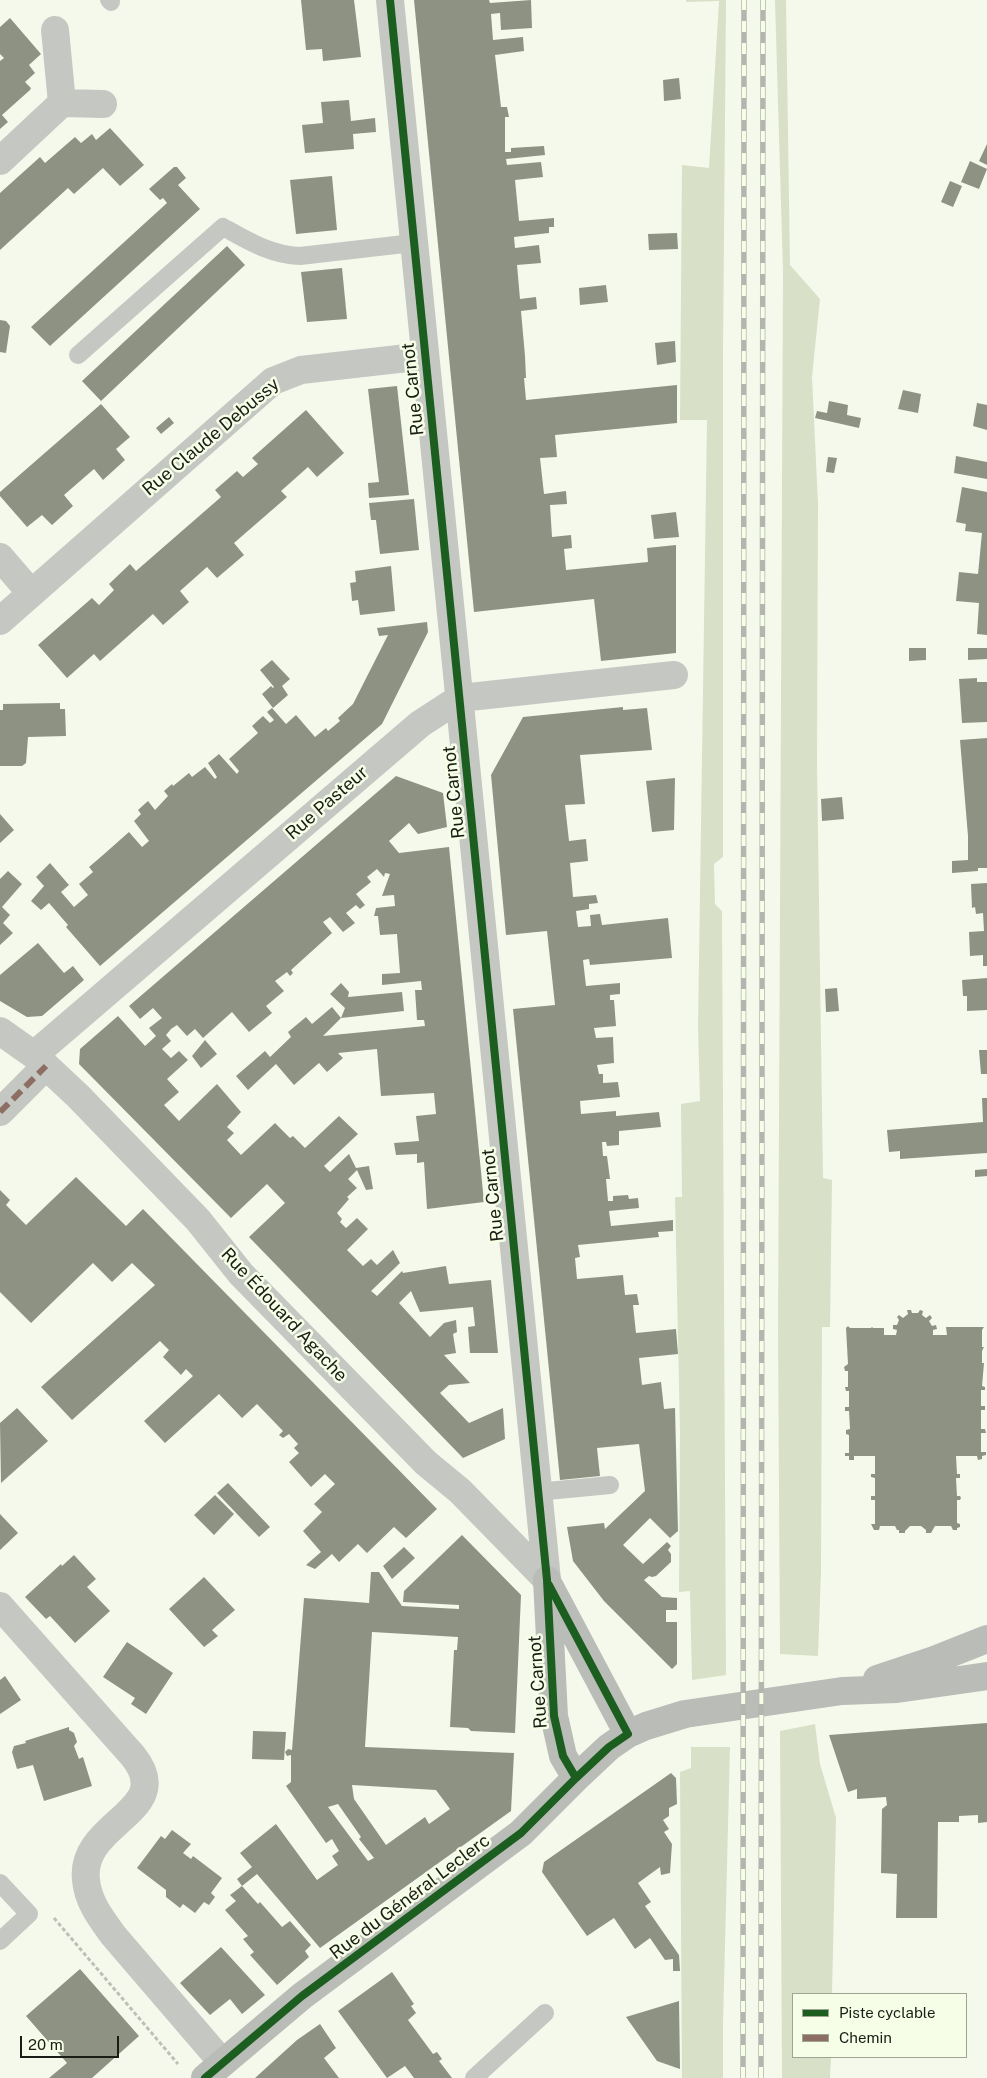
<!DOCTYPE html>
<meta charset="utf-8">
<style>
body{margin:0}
#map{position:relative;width:987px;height:2078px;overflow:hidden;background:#f5f9ec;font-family:"Public Sans",sans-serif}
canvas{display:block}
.legend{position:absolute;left:792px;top:1993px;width:175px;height:65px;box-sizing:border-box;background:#f7fee7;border:1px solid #9fa493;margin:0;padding:6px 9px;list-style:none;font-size:15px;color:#1a1d15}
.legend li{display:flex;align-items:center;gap:10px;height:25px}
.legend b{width:25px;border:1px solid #9fa493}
.scale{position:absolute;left:20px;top:2036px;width:99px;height:22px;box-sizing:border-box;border:2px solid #1a1d15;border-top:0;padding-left:6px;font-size:15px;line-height:18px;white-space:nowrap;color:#1a1d15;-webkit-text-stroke:4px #f7fee7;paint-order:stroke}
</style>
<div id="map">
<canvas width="987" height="2078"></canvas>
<ul class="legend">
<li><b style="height:6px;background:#1b5e20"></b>Piste cyclable</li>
<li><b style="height:6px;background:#8d6e63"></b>Chemin</li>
</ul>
<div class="scale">20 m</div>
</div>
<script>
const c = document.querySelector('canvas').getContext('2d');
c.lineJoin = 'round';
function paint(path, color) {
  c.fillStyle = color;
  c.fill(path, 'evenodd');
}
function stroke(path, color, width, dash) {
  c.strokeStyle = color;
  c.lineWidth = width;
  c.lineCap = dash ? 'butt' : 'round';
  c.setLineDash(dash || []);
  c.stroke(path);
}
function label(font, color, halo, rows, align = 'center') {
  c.font = font + ' "Public Sans",sans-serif';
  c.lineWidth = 5;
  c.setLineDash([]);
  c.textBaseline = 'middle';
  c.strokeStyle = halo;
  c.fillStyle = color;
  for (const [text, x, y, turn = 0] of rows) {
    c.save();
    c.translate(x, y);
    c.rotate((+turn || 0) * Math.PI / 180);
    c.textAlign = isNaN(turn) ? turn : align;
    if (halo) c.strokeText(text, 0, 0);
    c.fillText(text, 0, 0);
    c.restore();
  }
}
paint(new Path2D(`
 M686 0H726L723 353V857L714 864 715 904 722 911 726 1675 692 1680 690 1591 679 1592 680 1432 675 1197H682L681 1104 700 1101 698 1027 707 420H680L682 165 709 168 719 1 686 2Z
 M775 0H786L790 265 820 299 812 377 818 504 817 763 823 1178 832 1180 830 1327H822L821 1572 818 1656 780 1654 778 1330 783 272Z
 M815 1724 820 1764 836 1818 832 1994H793V2057H831L830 2078H782L780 1731Z
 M691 1747H730L723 2024V2078H682L680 1772 691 1768Z`), '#d8e0c7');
paint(new Path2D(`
 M301 0H354L361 57 323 61 322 49 306 50Z
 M414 0H489L490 3 531 0 532 28 501 30 500 13 491 14 493 40 523 37 524 51 495 55 501 107H507L509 117H505V152H511V148L544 146 545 155 506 159 507 165 541 162 543 177 515 180 519 221 554 218V227H549V233L514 237 515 248 539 245 541 263 517 265 520 299 536 297 537 309 521 311 525 356 526 378H524L526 400 677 385V423L555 435 557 457 540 458 544 494 566 491 567 504 550 505 552 537 571 535 572 548 564 549 566 570 648 562 647 548 676 545V653L601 661 594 599 474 612Z
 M10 18 41 54 29 65 35 73 25 82 31 88 30 90 2 115 8 122 0 129V61L4 58 0 54V27Z
 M679 78 681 99 664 101 663 80Z
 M349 100 351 121 375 118 376 132 353 134 354 149 305 153 302 125 323 123 321 102Z
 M110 128 144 165 120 186 103 168 74 194 68 188 0 250V193L40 157 45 163 75 137 81 143 92 134 96 140Z
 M987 144V165L979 161Z
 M970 161 987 169 979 189 961 182Z
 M174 167H177L186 178 178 185 200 209 50 346 31 327 167 203 163 198 160 200 149 189Z
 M332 176 337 230 296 234 290 180Z
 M950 181 962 186 953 207 941 202Z
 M677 233 678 249 649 250 648 234Z
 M227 246 245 265 101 401 82 381Z
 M342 268 347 319 307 322 301 272Z
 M606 285 608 302 580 305 579 288Z
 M0 320 6 321 10 326 6 353 0 352Z
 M675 341 676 362 657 365 655 343Z
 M397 386 409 495 369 498 368 483 379 482 368 389Z
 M903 390 921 394 918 413 898 409Z
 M829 401 848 405 847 415 861 418 859 428 815 418 817 411 827 413Z
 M977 403 987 405V430L973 426Z
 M101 404 130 437 116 449 125 460 103 480 94 469 64 495 73 506 52 525 42 515 27 527 0 496V492Z
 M306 410 344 453 317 477 308 467 281 491 287 497 234 543 244 555 217 578 207 567 180 591 189 602 163 625 153 614 100 661 94 654 67 678 38 645 92 598 99 605 114 590 109 584 130 564 136 571 221 497 215 490 237 471 243 477 258 464 252 458Z
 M169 417 174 423 161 434 156 428Z
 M956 456 987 462V479L954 473Z
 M828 457 837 458 834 473 826 472Z
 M962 487 987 492V635L977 634 979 603 956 601 959 572 978 574 982 533 965 531 966 524 956 522Z
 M414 499 419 550 380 554 376 520H371L369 503Z
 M676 512 679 537 654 539 651 515Z
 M391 566 395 611 360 615 358 600 352 601 351 590 350 583 356 582 355 571Z
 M427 622 428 632 382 724 100 966 66 927 68 925 49 903 41 910 31 901 44 886 36 877 50 863 69 885 61 892 74 907 88 895 79 884 93 872 89 867 103 855 129 832 142 847 149 841 134 821 141 814 138 810 148 801 155 810 168 796 164 791 172 784 173 786 189 773 192 777 205 767 215 779 217 777 208 763 219 754 237 774 239 771 229 759 258 733 252 726 263 716 270 723 274 720 267 712 272 708 286 724 296 715 315 737 326 728 328 731 340 721 338 718 353 704 388 635 379 636 377 628Z
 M909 648H926V660L909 661Z
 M968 648H987V659L968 660Z
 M272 660 290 679 282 686 288 695 273 708 262 694 271 686 273 688 274 687 260 670Z
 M977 678V682H987V722L962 723 959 679Z
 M60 703V709H65L66 736 28 737 26 763 22 766H0V710H3V704Z
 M623 707V710L647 708 652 750 580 755 585 804 565 805 569 841 586 839 588 861 570 863 573 897 596 895 598 903 589 904V909L576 911 578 927 591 926 590 915 600 914 602 925 668 918 672 958 590 965 589 959 583 960 586 986 620 983V994L610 995V1000H614L616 1026 594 1028 596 1038 613 1037 614 1063 597 1065 599 1074H603V1083L618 1082 620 1097 580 1101 581 1114 616 1111V1116L659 1112 661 1127 619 1131V1145L607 1146 606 1142H602L603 1156H607L610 1179H606L608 1201H613V1196L628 1195 629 1199 638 1198 639 1208 609 1211 611 1226 673 1220V1231L658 1232 659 1237 578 1245 580 1257 575 1258 577 1279 623 1275 625 1295 637 1294 639 1305H633L636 1333 676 1329 678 1354 639 1358 642 1385 661 1382 664 1409 675 1408 678 1531 670 1538 650 1518 623 1545 643 1564 667 1542 671 1546 668 1550 671 1554V1562L656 1576 652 1577 649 1576 644 1580 662 1597 677 1598V1610H666V1622H677V1664L672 1669 604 1601 573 1561 567 1527 604 1523 605 1529 645 1491 639 1444 597 1448 600 1476 560 1480 513 1009 555 1005 547 931 506 935 491 775 523 717Z
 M987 738V868H978V871L952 873V861L968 860V836L960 740Z
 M396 776 443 793 447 827 418 834 409 823 389 841 399 853 449 847 484 1202 427 1209 424 1162 417 1163V1154L396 1155 394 1143 419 1141 416 1116 436 1114 434 1093 381 1096 377 1049 338 1053 343 1058 327 1072 319 1063 294 1085 276 1064 248 1090 236 1076 265 1051 270 1057 291 1037 288 1032 306 1017 312 1024 332 1007 341 1018 345 1008 330 994 341 983 349 992 348 997 402 992 404 1011 341 1018 323 1036 425 1026 424 1020H417L415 990H422L421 981 382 985V974L400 973 397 934 380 935 378 916H374L376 908 395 906 394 895 382 896 390 874 385 873 384 877 377 869 367 877 371 882 356 894 365 905 360 909 356 905 346 913 355 923 343 932 330 917 323 922 332 933 291 970 293 973 290 976 287 972 275 981 284 991 266 1006 272 1013 249 1032 232 1012 203 1038 195 1029 187 1036 177 1025 171 1029 166 1035 171 1041 162 1049 171 1058 179 1051 188 1060 167 1079 179 1092 164 1105 179 1121 217 1084 241 1112 227 1127 234 1133 227 1140 241 1155 275 1123 290 1138 293 1136 305 1148 339 1116 358 1134 324 1166 330 1172 349 1154 356 1168 369 1166 373 1189 366 1190 357 1170 348 1179 357 1188 347 1197 349 1199 337 1213 342 1219 340 1222 346 1228 357 1218 368 1229 347 1250 363 1266 371 1259 377 1265 393 1250 400 1263 371 1291 377 1296 402 1271 403 1273 446 1266 449 1284 491 1280 498 1353H470L468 1327 475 1326 473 1307 420 1312 411 1291 399 1303 430 1337 444 1323 456 1320 457 1332 453 1334 456 1353 444 1355 470 1383 449 1385 440 1393 469 1423 503 1408 505 1439 463 1458 249 1237 285 1203 267 1184 231 1218 79 1064 80 1049 118 1016 145 1046 156 1036 149 1028 162 1018 153 1008 140 1019 129 1006Z
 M675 778 674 830 652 832 646 781Z
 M842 797 844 819 822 821 821 799Z
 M0 814 14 830 0 843Z
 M8 871 22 884 2 907 10 915 3 923 13 933 0 945V879Z
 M987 883V966H983V955L970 956 969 932 984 931 983 913 976 914 975 907 972 908 971 884Z
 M38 943 64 973 73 966 84 980 42 1016 27 1017 0 1001V975Z
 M987 978V1010L967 1011V996H963L962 980Z
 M837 988 839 1011 826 1012 825 989Z
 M205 1040 217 1054 201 1068 192 1056Z
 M979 1050H987V1074H981Z
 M982 1098H987V1153L900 1159V1151L889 1152 887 1130 983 1122Z
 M987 1169V1176L975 1177V1170Z
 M76 1177 126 1226 143 1209 437 1509 406 1538 394 1527 367 1553 358 1544 339 1562 332 1554 315 1569 306 1565 321 1552 303 1531 322 1512 314 1504 335 1484 325 1474 311 1487 289 1462 299 1453 294 1448 298 1444 289 1434 283 1438 279 1435 283 1431 257 1404 242 1418 219 1394 165 1443 144 1421 193 1376 186 1369 181 1375 163 1357 169 1350 160 1341 72 1420 41 1387 155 1285 132 1263 112 1282 93 1263 31 1323 0 1292V1190L10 1200 6 1205 26 1225Z
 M907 1310H911L912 1313H918L920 1310 923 1311 922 1315 926 1318 930 1315 932 1318 929 1321 932 1326 936 1325 937 1329 933 1330V1335H947L946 1327H984L982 1330V1347H984L982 1351V1363H984L982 1386 985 1387V1390H981V1406H985V1410H981V1429H985L986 1433H981V1452H986V1455L982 1456V1459L978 1460 977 1456H956L957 1474H960V1478H956L957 1496H960L961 1498 960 1500H957V1523L960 1524V1527L957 1528V1530H953L951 1526H935L931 1533H926V1530L921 1526H910L905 1531V1533H899V1530H897L895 1526H880L879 1530H874L871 1524H875V1500H871V1496H875V1478L871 1477V1474H875V1456H854V1460H849V1456H845V1453H849V1435L846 1434V1430L850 1429 849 1411H845V1407H849V1391H846L845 1387H848V1371H845L844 1367 848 1364 846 1328 848 1326 850 1328H871L872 1327 873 1328H884V1335H896L897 1330 893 1329V1325H897L899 1320 897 1317 899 1315 903 1318 908 1314Z
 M17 1408 48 1441 1 1483 0 1423Z
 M228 1483 270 1527 259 1537 217 1493Z
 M215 1495 234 1514 214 1535 194 1515Z
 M0 1514 18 1533 0 1550Z
 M462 1535 521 1595 515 1733 471 1731 468 1728 450 1727 454 1650H457L458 1637 372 1632 365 1747 514 1753 511 1811 320 1948 257 1874 242 1886 258 1904 260 1902 282 1927 290 1921 311 1945 305 1951 309 1957 277 1985 250 1955 254 1952 243 1939 248 1936 225 1910 236 1901 230 1895 242 1886 237 1879 252 1867 240 1853 276 1824 317 1880 338 1865 332 1856 339 1851 332 1839 326 1843 286 1786 291 1782V1755L287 1756 285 1752 288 1749 292 1750 304 1598 369 1603 371 1572H379L402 1606 459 1609V1605L403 1602 404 1591ZM352 1785 436 1790 450 1809 429 1824 425 1817 386 1845 354 1799ZM338 1804 361 1837 359 1839 374 1858 368 1861 328 1807Z
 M404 1547 415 1558 392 1579 383 1566Z
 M74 1555 96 1579 87 1587 110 1611 75 1643 50 1616 46 1619 25 1597 61 1564 62 1566Z
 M204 1577 235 1610 212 1630 218 1636 204 1647 169 1609Z
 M127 1642 173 1673 146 1714 131 1704 135 1698 103 1677Z
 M5 1676 21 1700 0 1714V1680Z
 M987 1723V1822L978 1823V1815L959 1816V1822H938L937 1918H896L897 1874 881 1873 882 1809 887 1805 886 1797 857 1799V1789L848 1792 829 1735Z
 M69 1727V1730L74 1733 77 1742 74 1746 79 1759 83 1757 92 1786 44 1801 33 1765 17 1769 12 1752 14 1746 26 1743 25 1741Z
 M253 1731 286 1732 284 1760 252 1759Z
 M671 1773 676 1778 677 1804 669 1808V1816L663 1820 669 1829 664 1832 672 1844 670 1873 661 1875 660 1867 638 1883 651 1902 645 1906 679 1955 680 1971H673V1959L665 1960 650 1938 635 1949 614 1918 587 1936 542 1872 544 1862Z
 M172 1830 191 1844 183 1853 191 1859 193 1856 222 1878 211 1893 215 1897 209 1905 204 1902 195 1913 183 1904 180 1908 166 1897V1890L137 1868 161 1836 165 1839Z
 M221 1947 265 1995 242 2014 230 1999 210 2015 180 1983Z
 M80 1969 139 2036 92 2078H49L67 2063 26 2016Z
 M392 1972 414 2004 411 2006 416 2013 408 2020 433 2054 437 2052 442 2059 439 2061 452 2078H414L405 2066 387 2078 338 2011Z
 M679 2001 680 2069 657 2061 626 2017Z
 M320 2024 336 2048 324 2058 339 2078H255L297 2040Z`), '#8e9283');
stroke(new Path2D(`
 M54 1918 178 2064`), '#bdbfb9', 3, [4, 2.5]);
stroke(new Path2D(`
 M109 0 111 2
 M78 355 223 227C248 241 271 255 300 256L413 243
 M537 1492 610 1485
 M0 1883 29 1914 0 1941
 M474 2078 545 2013`), '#c5c7c2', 18);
stroke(new Path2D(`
 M390 0 547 1580
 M55 30 62 103 103 104
 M0 161 62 103
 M0 557 31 593
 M0 621 273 381 301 370 425 356
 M0 1031 34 1055 78 1096 198 1220 241 1274 426 1463 460 1491 547 1580
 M34 1055 420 724 460 698 674 675
 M0 1112 46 1066
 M0 1606 133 1756C178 1812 79 1821 86 1880 88 1902 101 1918 113 1935L222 2062`), '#c5c7c2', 28);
stroke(new Path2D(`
 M547 1580 554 1716 563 1756 576 1778
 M550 1587 628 1734
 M877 1679 934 1660 987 1639
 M205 2078 302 1996 521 1833 576 1778 609 1747 628 1734 646 1726 685 1714 842 1691 897 1689 987 1676`), '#babcb7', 28);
const rail = new Path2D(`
 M743 2078 744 0
 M761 2078 763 0`);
stroke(rail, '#b3b6ae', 5.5);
stroke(rail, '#f7fee7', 4, [11]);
stroke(new Path2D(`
 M0 1112 46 1066`), '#8d6e63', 6, [12, 6]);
stroke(new Path2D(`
 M390 0 547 1580 554 1716 563 1756 576 1778
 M205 2078 302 1996 521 1833 576 1778 609 1747 628 1734 549 1585`), '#1b5e20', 8);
label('18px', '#1a1d15', '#f7fee7', [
 ["Rue Carnot",413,389,-96],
 ["Rue Claude Debussy",211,437,-40],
 ["Rue Carnot",454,792,-96],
 ["Rue Pasteur",327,803,-41],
 ["Rue Carnot",493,1195,-96],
 ["Rue Édouard Agache",284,1315,47],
 ["Rue Carnot",538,1682,-94],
 ["Rue du Général Leclerc",410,1897,-37]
]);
</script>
